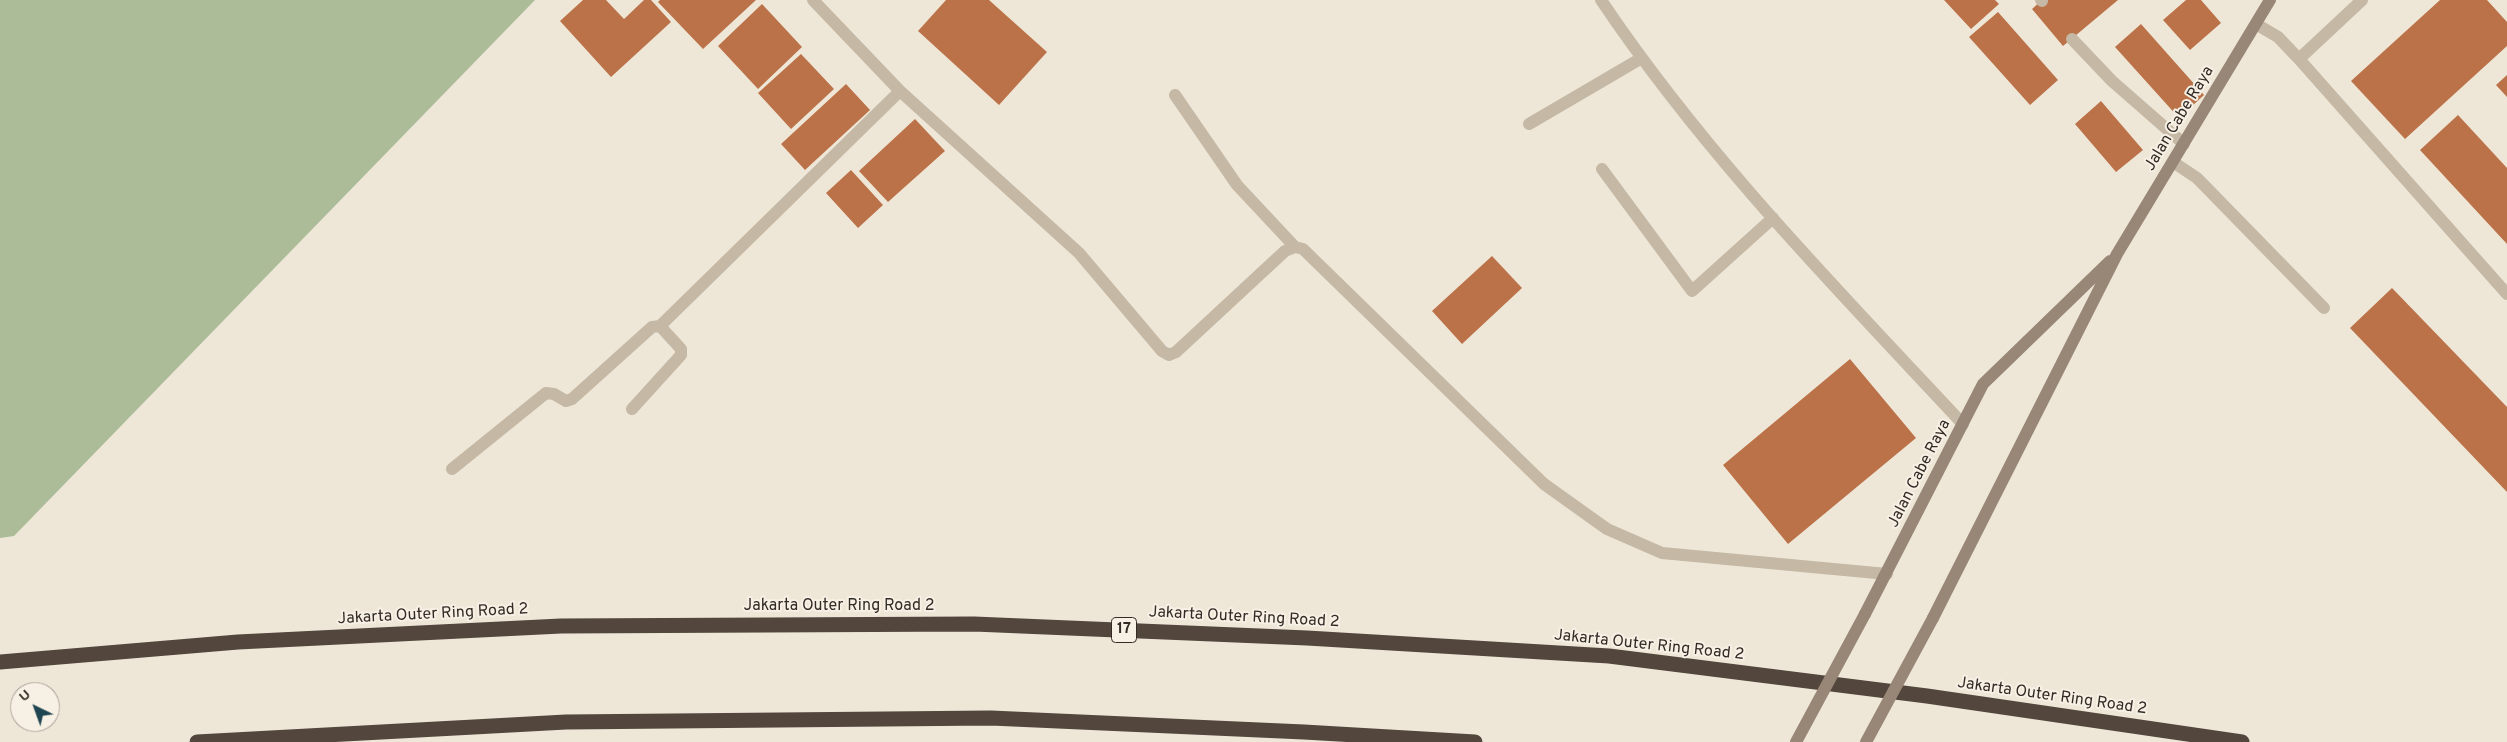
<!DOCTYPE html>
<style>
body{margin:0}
#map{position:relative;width:2507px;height:742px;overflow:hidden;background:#eee7d8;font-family:Overpass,sans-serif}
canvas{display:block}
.north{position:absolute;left:10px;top:682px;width:50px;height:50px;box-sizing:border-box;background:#f7f0e4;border:1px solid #a8a198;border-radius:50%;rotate:318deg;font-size:14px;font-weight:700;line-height:20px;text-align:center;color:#322b26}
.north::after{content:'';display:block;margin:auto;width:18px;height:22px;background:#1f4650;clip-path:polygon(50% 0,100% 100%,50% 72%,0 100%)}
</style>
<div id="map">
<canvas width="2507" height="742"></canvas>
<div class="north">U</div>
</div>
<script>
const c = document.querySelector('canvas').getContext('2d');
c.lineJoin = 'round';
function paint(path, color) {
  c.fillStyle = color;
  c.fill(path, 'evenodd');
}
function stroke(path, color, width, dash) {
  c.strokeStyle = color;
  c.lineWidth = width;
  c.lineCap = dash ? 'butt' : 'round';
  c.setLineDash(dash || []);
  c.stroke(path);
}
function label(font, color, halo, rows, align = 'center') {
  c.font = font + ' Overpass,sans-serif';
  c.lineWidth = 4;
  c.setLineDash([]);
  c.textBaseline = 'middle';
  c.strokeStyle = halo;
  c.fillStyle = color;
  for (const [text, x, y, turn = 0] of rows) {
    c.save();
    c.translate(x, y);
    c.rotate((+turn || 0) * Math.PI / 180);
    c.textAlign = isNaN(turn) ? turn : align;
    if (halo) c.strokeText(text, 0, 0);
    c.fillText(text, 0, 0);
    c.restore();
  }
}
paint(new Path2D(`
 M0 0H535L14 536 0 538Z`), '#acbc99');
paint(new Path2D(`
 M583 0H606L624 19 644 0H651L671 22 611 77 560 21Z
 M660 0H756L703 49 658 2Z
 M946 0H989L1047 52 999 105 918 31Z
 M1944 0H1995L1999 4 1971 29Z
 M2042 0H2118L2063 46 2032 9Z
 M2186 0H2201L2221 23 2190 50 2163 20Z
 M2440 0H2487L2507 22V46L2405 139 2351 81Z
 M762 4 802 47 758 89 718 46Z
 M1998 12 2058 80 2030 105 1969 37Z
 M2141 24 2204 95 2179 118 2115 47Z
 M801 54 834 89 791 129 758 93Z
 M2507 75V97L2496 85Z
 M846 84 870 110 805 170 781 144Z
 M2101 101 2143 150 2116 172 2075 124Z
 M2458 115 2507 168V244L2420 150Z
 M915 119 945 151 888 202 859 171Z
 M851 170 883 205 858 228 826 193Z
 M1492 256 1522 288 1462 344 1432 311Z
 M2392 288 2507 407V492L2350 328Z
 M1850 359 1916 438 1788 544 1723 465Z`), '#bc7248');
stroke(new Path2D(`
 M2041 0 2042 1
 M2256 24 2278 37 2299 59 2507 294
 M2072 39 2112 81 2184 144
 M2299 59 2362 0
 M2173 162 2197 178 2324 308`), '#c5b8a5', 12);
stroke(new Path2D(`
 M813 0 900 91
 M1601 0C1705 155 1836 288 1963 424
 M1175 95 1237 185 1295 247
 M1529 124 1640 59
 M1602 169 1692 291 1773 218
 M632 409 681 355V349L660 326
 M452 469 546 393 554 394 566 401 572 399 652 327 660 326 900 91 1079 253 1162 351 1169 355 1176 352 1285 251 1295 247 1303 249 1544 484 1607 529 1662 553 1887 574`), '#c5b8a5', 12);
stroke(new Path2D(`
 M1865 614 1983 384 2110 261
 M1933 618 2117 254 2270 0`), '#988777', 12);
stroke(new Path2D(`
 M0 662 238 642 561 626 974 624 1307 638 1609 656 1927 696 2242 742
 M197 742 566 722 991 718 1304 732 1475 742`), '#52463d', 15);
stroke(new Path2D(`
 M1796 742 1865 614
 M1866 742 1933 618`), '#988777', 12);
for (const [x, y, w] of [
 [1124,630,25]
]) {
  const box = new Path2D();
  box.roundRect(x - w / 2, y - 12.5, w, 25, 4);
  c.fillStyle = '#f7f0e4';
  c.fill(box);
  stroke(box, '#322b26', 1);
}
label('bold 15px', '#322b26', null, [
 ["17",1124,630]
]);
label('16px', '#322b26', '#f7f0e4', [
 ["Jalan Cabe Raya",2180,119,-59],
 ["Jalan Cabe Raya",1920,474,-63],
 ["Jakarta Outer Ring Road 2",839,607],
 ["Jakarta Outer Ring Road 2",433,615,-3],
 ["Jakarta Outer Ring Road 2",1244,618,3],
 ["Jakarta Outer Ring Road 2",1649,646,6],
 ["Jakarta Outer Ring Road 2",2052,697,8]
]);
</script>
